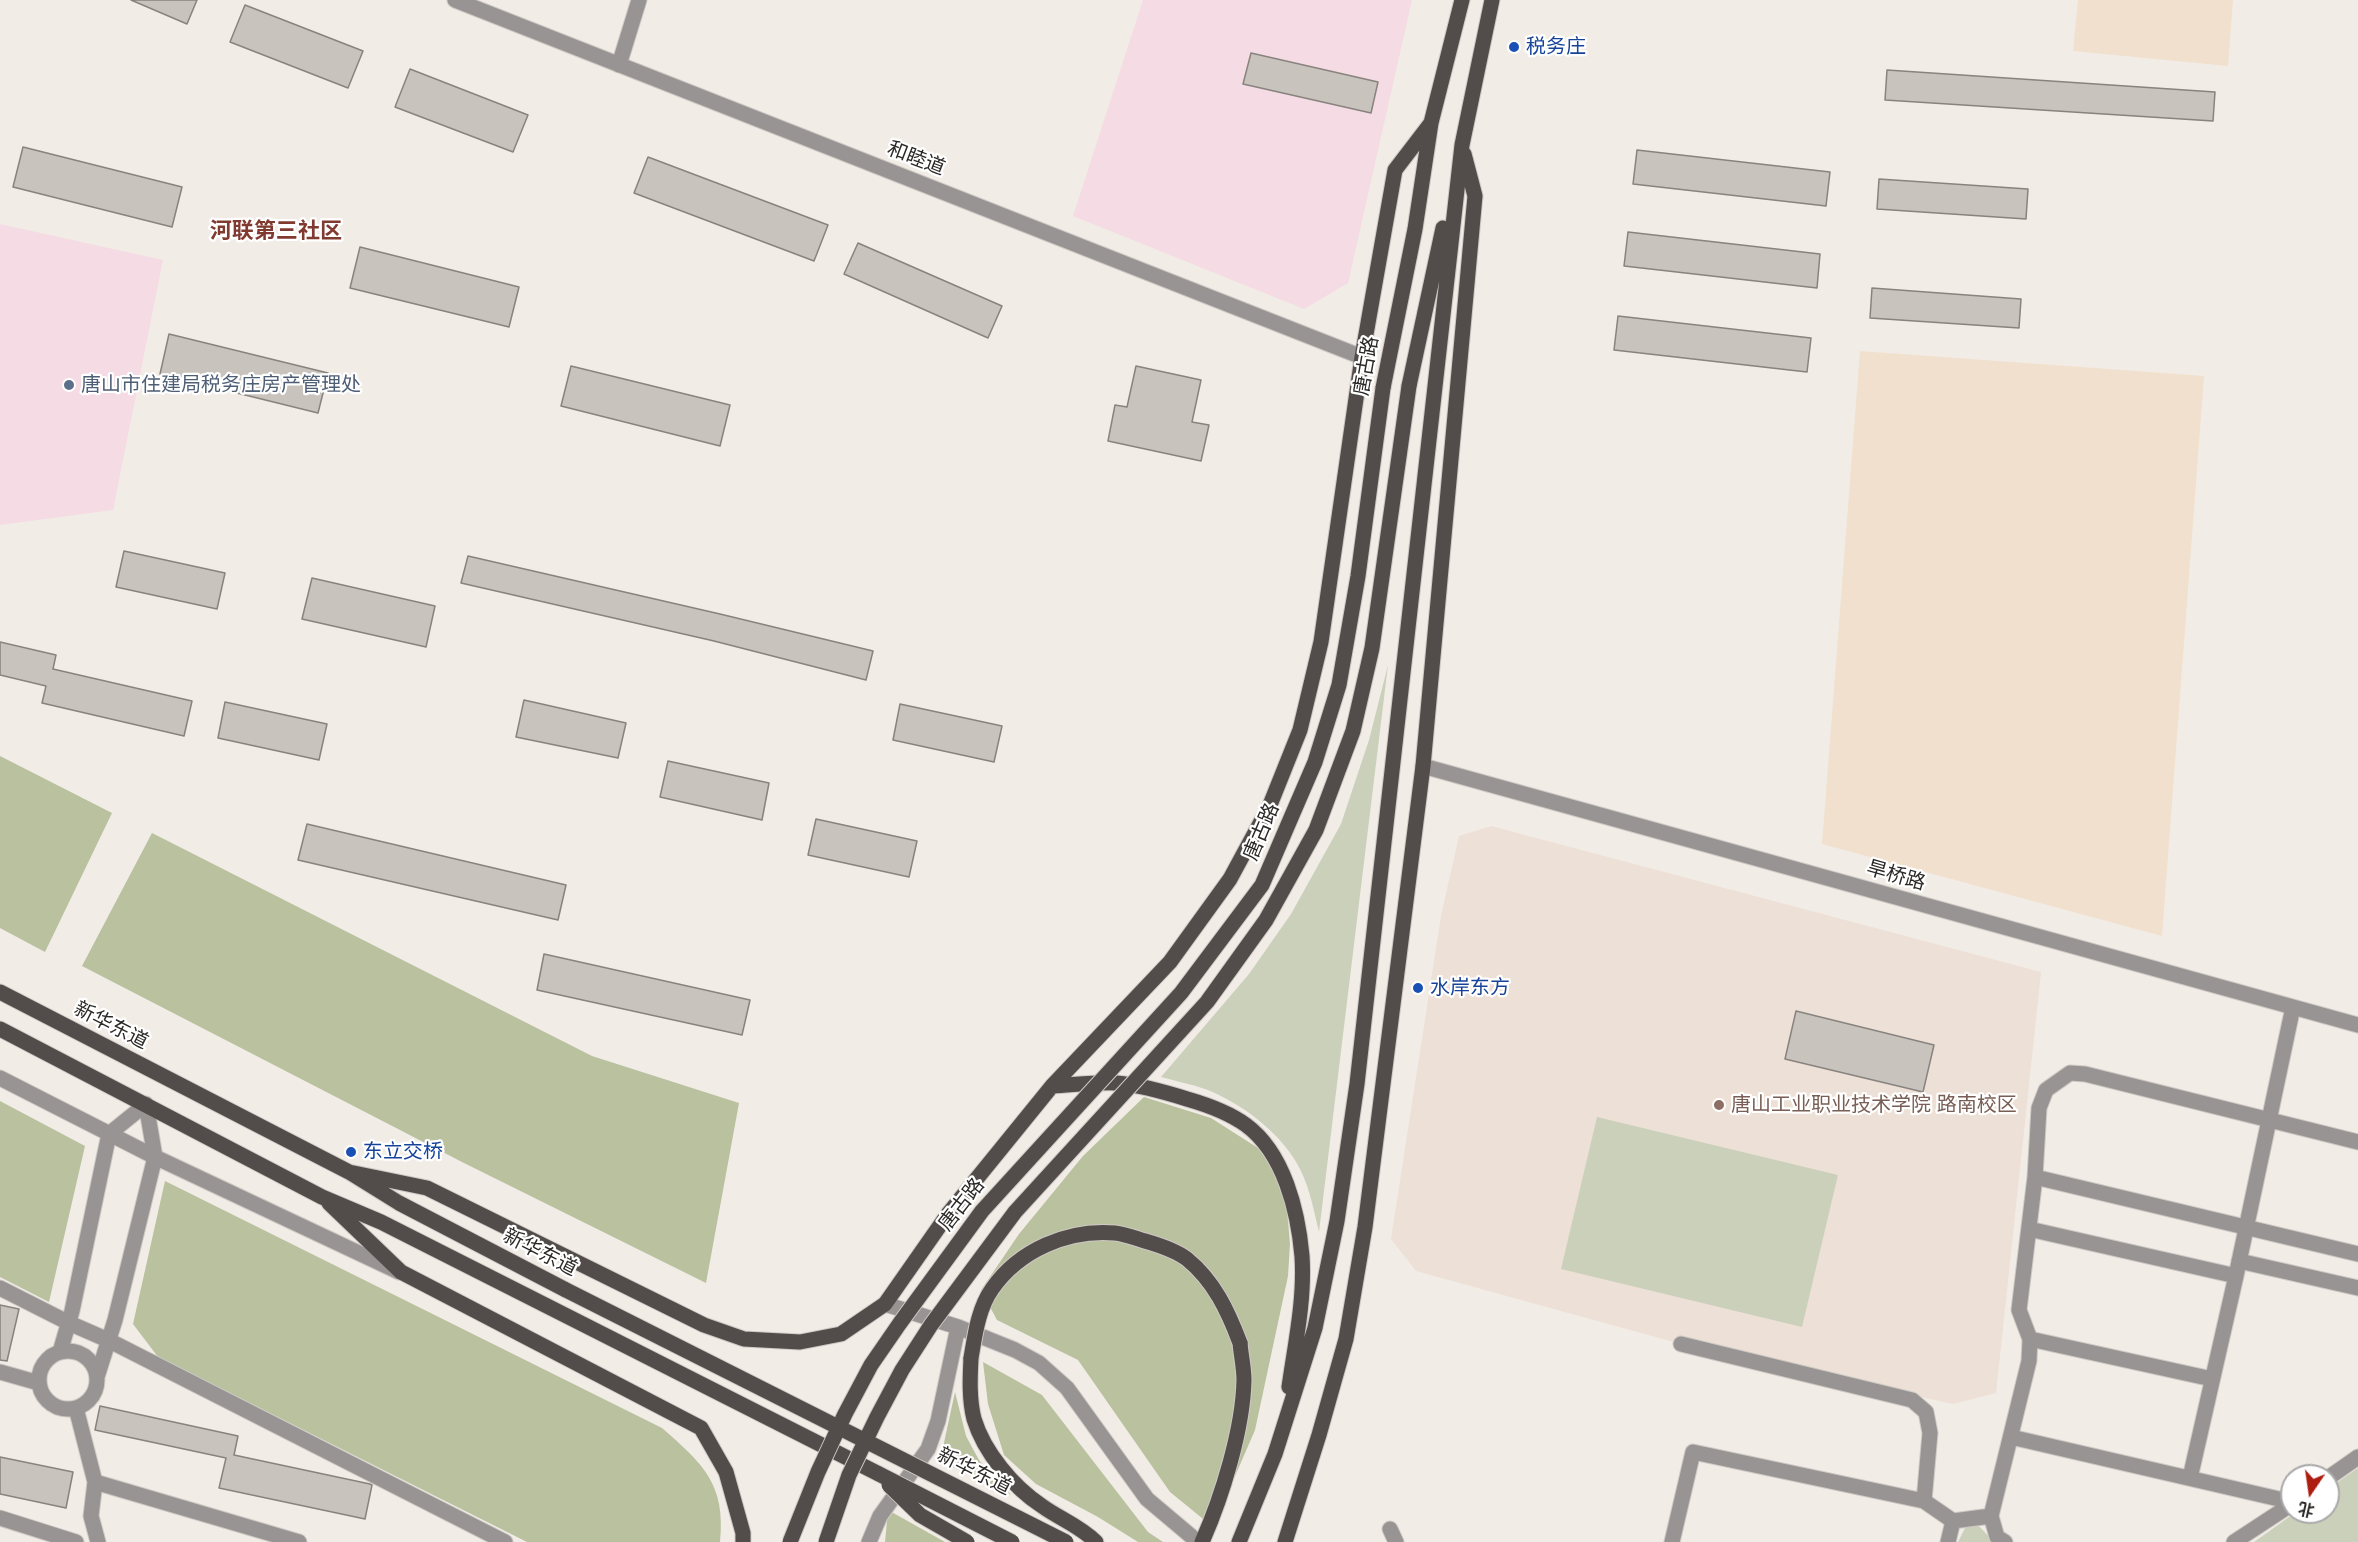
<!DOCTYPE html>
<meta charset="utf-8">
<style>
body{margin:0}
#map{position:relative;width:2358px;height:1542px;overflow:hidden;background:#f2ece6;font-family:"Libre Baskerville","Noto Sans SC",serif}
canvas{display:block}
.north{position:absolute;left:2280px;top:1464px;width:60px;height:60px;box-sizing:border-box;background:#fff;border:2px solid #aaa9a9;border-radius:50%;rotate:193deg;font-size:16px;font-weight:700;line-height:24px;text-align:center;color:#2b2927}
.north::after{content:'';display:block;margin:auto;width:21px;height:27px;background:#ae1e10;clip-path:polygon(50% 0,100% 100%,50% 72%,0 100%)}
</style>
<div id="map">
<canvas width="2358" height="1542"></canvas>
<div class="north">北</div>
</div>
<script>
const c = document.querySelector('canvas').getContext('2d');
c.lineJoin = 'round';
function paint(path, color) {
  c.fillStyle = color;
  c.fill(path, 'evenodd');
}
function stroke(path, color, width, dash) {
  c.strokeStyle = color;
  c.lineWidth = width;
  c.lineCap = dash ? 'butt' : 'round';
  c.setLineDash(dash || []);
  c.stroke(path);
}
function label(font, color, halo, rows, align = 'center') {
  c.font = font + ' "Libre Baskerville","Noto Sans SC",serif';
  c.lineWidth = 4.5;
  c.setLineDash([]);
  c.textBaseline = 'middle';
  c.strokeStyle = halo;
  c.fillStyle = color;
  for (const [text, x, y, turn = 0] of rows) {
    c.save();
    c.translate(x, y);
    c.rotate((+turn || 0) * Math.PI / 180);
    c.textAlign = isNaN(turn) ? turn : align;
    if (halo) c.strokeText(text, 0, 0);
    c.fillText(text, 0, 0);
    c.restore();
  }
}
paint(new Path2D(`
 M1143 0H1412L1348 283 1304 309 1073 216Z
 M0 224 163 260 113 510 0 525Z`), '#f5dbe3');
paint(new Path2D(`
 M2078 0H2233L2228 66 2073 51Z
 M1860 351 2204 376 2162 936 1822 844Z`), '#f1e0ce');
paint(new Path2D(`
 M1491 826 2041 972 1996 1393 1953 1404 1681 1344 1416 1271 1391 1239 1441 916 1459 836Z`), '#ede0d6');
paint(new Path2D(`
 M1388 665 1319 1232C1314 1211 1310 1190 1301 1171 1284 1135 1242 1103 1205 1089 1191 1084 1175 1081 1161 1077L1249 974 1291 914 1341 824 1369 740Z
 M1597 1117 1838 1175 1802 1327 1561 1269Z
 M2358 1468V1542H2254L2296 1512H2328V1489Z
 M1977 1524 1994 1542H1958L1966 1526Z`), '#cbd0bb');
paint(new Path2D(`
 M0 756 112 813 45 952 0 928Z
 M152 833 592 1056 739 1103 706 1283 464 1163 82 966Z
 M1144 1097 1211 1118 1258 1148 1278 1175 1287 1210 1290 1244 1288 1276 1255 1430 1213 1527 1170 1492 1078 1360 997 1320 981 1290 1019 1234 1083 1156Z
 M0 1101 85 1146 49 1302 0 1277Z
 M165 1181 662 1428C703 1464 726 1484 720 1542H527L158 1357 133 1324Z
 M983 1362 1042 1395 1148 1532 1163 1542H1138L1098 1517 1036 1484 1004 1455 988 1404Z
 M955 1392 966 1436 979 1460 1011 1495 940 1461Z
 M888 1510 945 1542H885Z`), '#b9c19f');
const building = new Path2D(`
 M131 0H197L187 24Z
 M245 5 363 51 348 88 230 42Z
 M1251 53 1378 82 1371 113 1243 84Z
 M410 69 528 115 513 152 395 107Z
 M1887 70 2215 92 2213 121 1885 100Z
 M23 147 182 187 172 227 13 187Z
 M1637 150 1830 172 1826 206 1633 184Z
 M648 157 828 225 814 261 634 193Z
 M1879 179 2028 189 2026 219 1877 209Z
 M1628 232 1820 254 1817 288 1624 266Z
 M858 243 1002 306 988 338 844 274Z
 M360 247 519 287 509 327 350 288Z
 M1872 288 2021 299 2019 328 1870 318Z
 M1618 316 1811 338 1807 372 1614 350Z
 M169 334 328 373 318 413 160 374Z
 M571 366 730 405 720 446 561 406Z
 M1136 366 1201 380 1192 422 1209 425 1201 461 1108 441 1115 405 1127 407Z
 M124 551 225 573 217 609 116 587Z
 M468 556 720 614 873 651 866 680 714 641 461 583Z
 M312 578 435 606 426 647 302 619Z
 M0 642 56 655 53 669 192 701 184 736 42 703 46 686 0 675Z
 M524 700 626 723 618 758 516 737Z
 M225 702 327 724 319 760 218 738Z
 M900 704 1002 726 994 762 893 740Z
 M668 761 769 783 762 820 660 797Z
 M816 819 917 841 909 877 808 855Z
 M307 824 566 885 558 920 298 860Z
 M544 954 750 1000 742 1035 537 990Z
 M1796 1011 1934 1045 1923 1092 1785 1059Z
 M0 1305 19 1309 7 1361 0 1360Z
 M100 1406 238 1436 234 1455 370 1484 372 1485 365 1519 219 1488 226 1458 95 1430Z
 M0 1457 73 1472 66 1508 0 1494Z`);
paint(building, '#c8c3bd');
stroke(building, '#88837e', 1.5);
const minor = new Path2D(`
 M455 0 1362 357
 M619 65 639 0
 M1423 766 2358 1025
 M0 1078 155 1157 399 1272
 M2035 1177 2358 1254
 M2029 1229 2236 1276
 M2239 1261 2358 1288
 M0 1288 69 1323 108 1340 505 1542
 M885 1304 958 1327 1015 1350 1039 1363 1067 1388 1147 1499 1198 1542
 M2030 1339 2212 1379
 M1681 1344 1912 1400 1926 1412 1930 1433 1924 1501 1953 1521
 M39 1380a29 29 0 1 1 58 0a29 29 0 1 1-58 0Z
 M60 1352 72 1311 109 1134 146 1104 155 1157 115 1320 97 1377
 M0 1372 39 1383
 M76 1408 95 1482 91 1516 98 1542
 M2011 1437 2292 1502
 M2190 1478 2236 1276 2293 1007
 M2328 1478 2358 1457
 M95 1482 299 1542
 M1991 1516 1997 1537 2005 1542
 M0 1518 76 1542
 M1390 1529 1396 1542
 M869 1542 880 1516 928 1449 938 1421 958 1327
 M1672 1542 1693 1452 1924 1501
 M1948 1542 1953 1521 1991 1516 2029 1361 2030 1339 2019 1310 2035 1177 2039 1108 2046 1090 2070 1073 2085 1074 2358 1142
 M2234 1542 2292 1504`);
const major = new Path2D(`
 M1409 386 1443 228
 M1383 388 1415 229 1431 123 1462 0
 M0 992 349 1172 399 1203 566 1290
 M0 1029 322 1197 381 1222 879 1474
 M1052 1086C1073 1085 1095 1082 1116 1083 1139 1085 1165 1092 1187 1099 1208 1105 1228 1112 1246 1125 1284 1153 1298 1211 1302 1256 1305 1299 1295 1345 1289 1387
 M349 1172 427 1188 704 1325 744 1339 800 1342 841 1334 885 1304 948 1214 1052 1086 1170 962 1230 879 1270 805 1300 730 1321 642 1362 357 1395 170 1431 123
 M329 1203 401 1272 701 1428 726 1472 743 1533V1542
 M971 1358C970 1378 969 1399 974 1419 984 1452 1013 1487 1042 1506 1060 1519 1080 1526 1096 1542
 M1202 1542C1222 1497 1243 1429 1244 1380 1244 1368 1241 1355 1240 1343
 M1239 1542 1275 1454 1315 1328 1337 1221 1357 1084 1462 145 1492 0
 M1285 1542 1319 1435 1346 1339 1365 1227 1423 766 1475 196 1464 154`);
stroke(minor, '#cec9c4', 17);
stroke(major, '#cec9c4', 17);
stroke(minor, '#979493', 15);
stroke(major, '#524c4a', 15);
const majorBridge = new Path2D(`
 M566 1290 1066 1542
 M971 1358C975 1335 978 1309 992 1289 1019 1250 1068 1229 1115 1233 1125 1234 1135 1238 1145 1241 1159 1245 1175 1250 1187 1259 1214 1281 1228 1311 1240 1343
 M879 1474 1012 1542
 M889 1485 920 1515 967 1542
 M790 1542 818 1472 845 1414 871 1365 900 1323 982 1211 1181 993 1262 885 1315 762 1339 685 1358 576 1383 388
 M826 1542 849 1475 877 1417 902 1370 931 1325 1015 1212 1207 1002 1266 920 1316 830 1353 731 1372 648 1409 386`);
stroke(majorBridge, '#cec9c4', 17, []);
stroke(majorBridge, '#524c4a', 15);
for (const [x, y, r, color] of [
 [1514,47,6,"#1a4fb4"],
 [69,385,6,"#5c6f8a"],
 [1418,988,6,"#1a4fb4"],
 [1719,1105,6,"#8d6e63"],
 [351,1152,6,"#1a4fb4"]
]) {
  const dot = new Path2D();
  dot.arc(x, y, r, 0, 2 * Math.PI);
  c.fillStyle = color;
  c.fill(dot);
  stroke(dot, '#fff', 2);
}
label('20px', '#164399', '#fff', [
 ["税务庄",1526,47],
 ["水岸东方",1430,988],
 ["东立交桥",363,1152]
], 'left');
label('20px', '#2b2927', '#fff', [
 ["和睦道",916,159,21],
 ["唐古路",1367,366,-80],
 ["唐古路",1262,832,-67],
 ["旱桥路",1896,876,16],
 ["新华东道",111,1026,27],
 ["唐古路",962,1205,-52],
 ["新华东道",540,1253,27],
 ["新华东道",974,1472,27]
]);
label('20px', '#4e5e75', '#fff', [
 ["唐山市住建局税务庄房产管理处",81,385]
], 'left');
label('20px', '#785e54', '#fff', [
 ["唐山工业职业技术学院 路南校区",1731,1105]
], 'left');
label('bold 22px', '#813a30', '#fff', [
 ["河联第三社区",276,232]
]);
</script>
